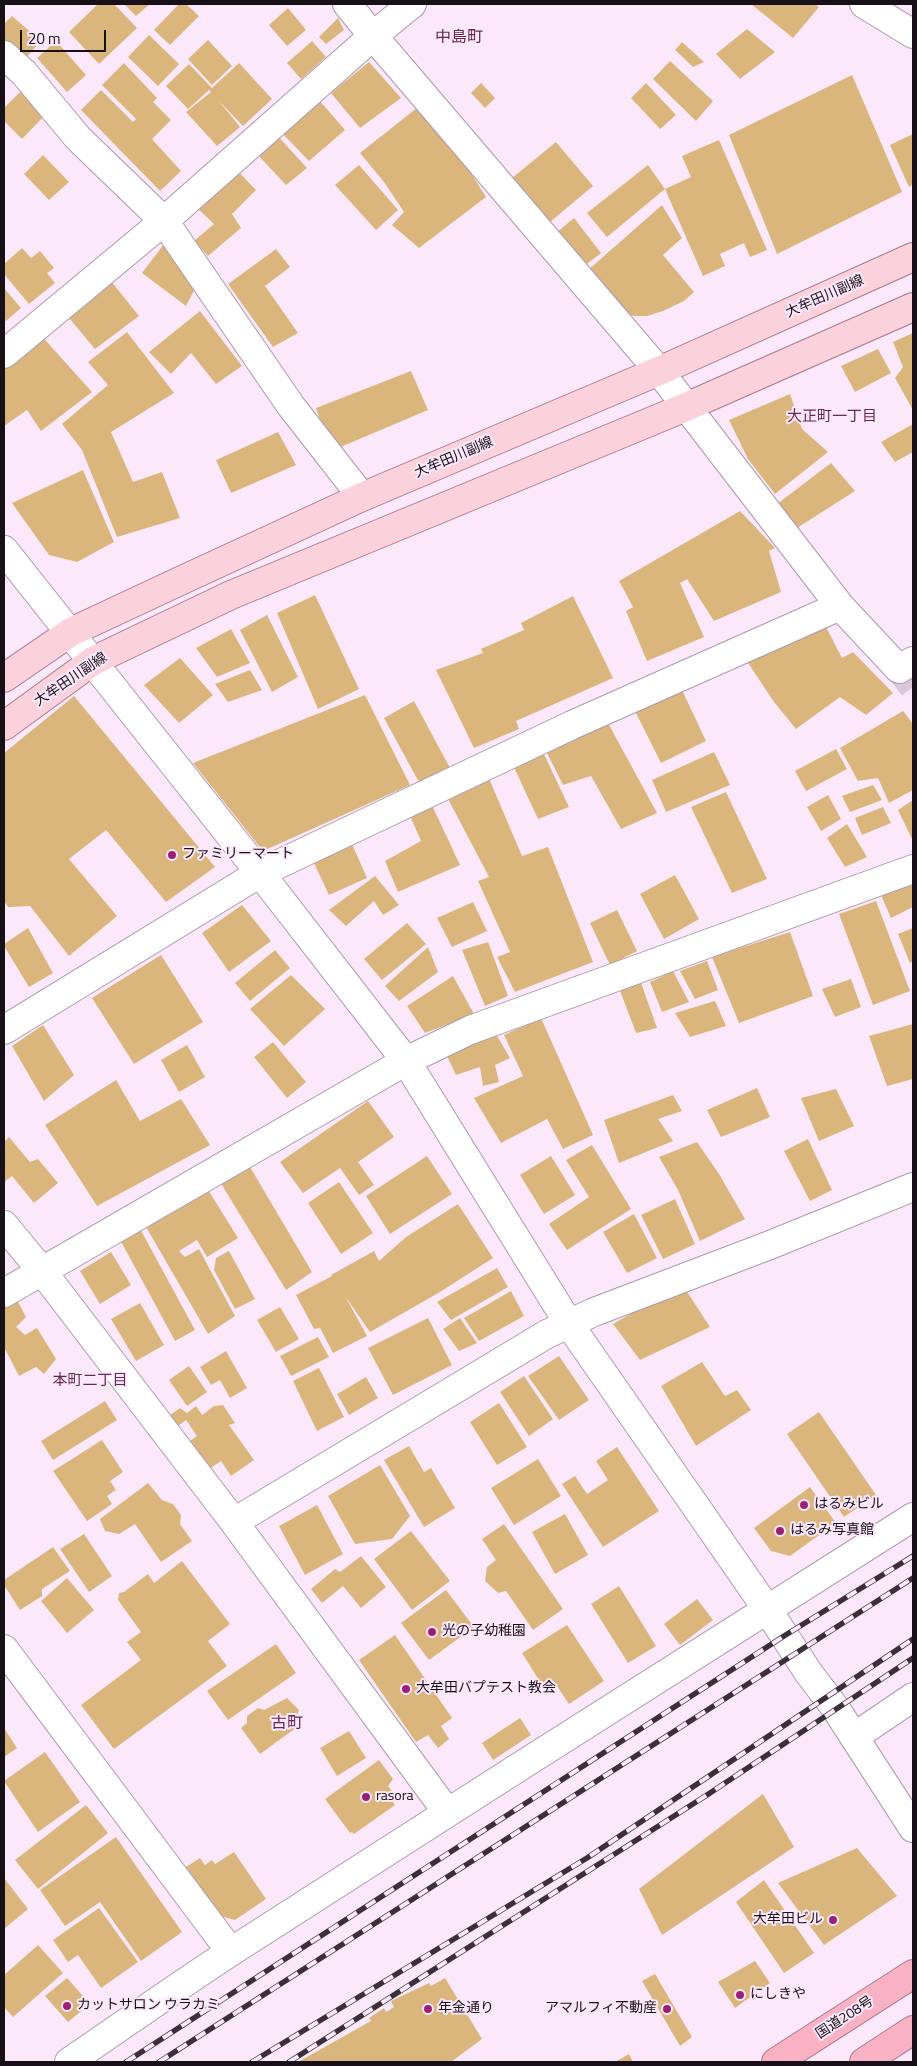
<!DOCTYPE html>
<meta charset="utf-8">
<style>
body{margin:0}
#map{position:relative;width:917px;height:2066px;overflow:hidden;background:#fce8fb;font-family:"Titillium Web",sans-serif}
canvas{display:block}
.frame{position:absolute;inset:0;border:5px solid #171017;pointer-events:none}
.scale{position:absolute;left:20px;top:30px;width:86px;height:22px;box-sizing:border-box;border:2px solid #171017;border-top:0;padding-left:6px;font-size:15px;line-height:18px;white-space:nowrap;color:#171017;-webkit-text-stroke:4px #fce8fb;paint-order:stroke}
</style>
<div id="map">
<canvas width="917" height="2066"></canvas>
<div class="frame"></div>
<div class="scale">20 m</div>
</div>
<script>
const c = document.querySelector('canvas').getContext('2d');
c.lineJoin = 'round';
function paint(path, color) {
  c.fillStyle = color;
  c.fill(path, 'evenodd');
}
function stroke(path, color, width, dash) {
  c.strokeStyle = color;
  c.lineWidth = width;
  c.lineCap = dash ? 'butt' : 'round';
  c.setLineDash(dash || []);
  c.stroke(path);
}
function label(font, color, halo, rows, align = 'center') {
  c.font = font + ' "Titillium Web","Noto Sans JP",sans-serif';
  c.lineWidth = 4;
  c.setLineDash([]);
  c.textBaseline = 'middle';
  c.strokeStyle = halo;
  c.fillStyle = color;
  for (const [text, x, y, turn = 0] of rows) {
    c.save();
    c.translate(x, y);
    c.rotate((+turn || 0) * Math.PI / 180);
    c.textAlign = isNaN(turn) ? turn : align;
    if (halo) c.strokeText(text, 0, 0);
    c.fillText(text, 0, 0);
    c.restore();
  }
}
paint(new Path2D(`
 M98 4H114L137 28 99 64 69 32Z
 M124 4H150L136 16Z
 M179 4H186L199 16 170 45 154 30Z
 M751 4H815L819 7 793 38Z
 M288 8 306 30 287 46 269 25Z
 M12 16 41 41 24 60 4 42V24Z
 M338 18 344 30 326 44 319 37Z
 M747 29 775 52 740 79 716 54Z
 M149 35 179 64 158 86 128 57Z
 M208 40 232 66 212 85 188 59Z
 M56 41 86 75 67 92 37 58Z
 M312 41 326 57 301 79 287 63Z
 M682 42 704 62 693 67 675 50Z
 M670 61 713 101 696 121 653 79Z
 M369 62 401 98 360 128 331 93Z
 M124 63 157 98 153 102 171 120 152 139 181 171 160 191 81 110 101 90 133 122 136 119 102 85Z
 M239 63 272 99 243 126 219 101 240 127 217 146 186 112 211 92 209 90 188 109 166 86 189 64 212 88Z
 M852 75 902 192 777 254 729 135Z
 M481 83 495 98 485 108 471 93Z
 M646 83 676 115 660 129 631 98Z
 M23 89 47 113 22 139 4 121V108Z
 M319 100 345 130 309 161 282 133Z
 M418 107 464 162 486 197 419 248 392 225 404 212 384 182 360 153Z
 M275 133 307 168 286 185 256 153Z
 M913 134V184L909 187 890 145Z
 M719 140 767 250 750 257 744 243 720 254 725 266 703 276 665 189 691 177 682 156Z
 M556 142 593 186 550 222 512 178Z
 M43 155 69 182 49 200 24 174Z
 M359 165 398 210 376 230 335 185Z
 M648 165 665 189 607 237 587 213Z
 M234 167 256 190 232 214 241 228 208 256 194 241 214 224 192 203Z
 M662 205 682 238 663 255 694 292 684 301 663 311 647 316H634L622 312 587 271Z
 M574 218 601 253 583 267 556 233Z
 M164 244 199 281 186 306 142 273Z
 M22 248 31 258 40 251 54 268 47 273 55 283 29 304 4 274V264Z
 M276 249 290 267 265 286 298 333 273 347 228 284Z
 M107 276 139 316 95 349 64 312Z
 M4 288 21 308 6 321 4 318Z
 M200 311 242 366 216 384 191 353 171 374 149 352Z
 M38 332 92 392 41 431 27 410 4 426V367Z
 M127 332 174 393 111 432 133 482 162 472 180 518 117 537 82 450 62 424 108 385 88 362Z
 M913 333V410L895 378 903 367 893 342Z
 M878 349 891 373 855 392 841 366Z
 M411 371 428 410 331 451 316 408Z
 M790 394 802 429 828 452 775 494 748 459 729 420Z
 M913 424V452L895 462 881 442Z
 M278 432 296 465 231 493 216 460Z
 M831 463 855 491 797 528 777 504Z
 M83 470 114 542 77 562 49 555 12 503Z
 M740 511 775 548 769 551 781 592 714 621 687 579 680 583 704 637 647 661 626 611 633 607 619 581Z
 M315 595 359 689 318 709 277 613Z
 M573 596 613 678 516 721 519 729 474 748 436 670 483 653 481 649 524 630 521 623Z
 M267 615 298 677 272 692 240 630Z
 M825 625 842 658 853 652 893 693 866 715 840 697 796 729 774 702 748 663Z
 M231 629 250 663 217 677 196 648Z
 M180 658 213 695 179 723 144 685Z
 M250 670 262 690 228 702 215 684Z
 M681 688 706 741 661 763 633 707Z
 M365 695 410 785 263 851 193 763Z
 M74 696 215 867 166 902 106 830 69 859 117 916 69 956 30 906 8 907 4 901V753Z
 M414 701 450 768 420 784 384 718Z
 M903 711 913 724V790L889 803 878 778 858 781 840 748Z
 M608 723 657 813 621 829 591 776 563 785 547 753Z
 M836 749 847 769 806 791 795 771Z
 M542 750 569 807 538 819 512 763Z
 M714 752 730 785 666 812 652 780Z
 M488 776 522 856 548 847 593 962 515 992 497 957 510 952 478 881 489 877 446 795Z
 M873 785 882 800 850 812 842 796Z
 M726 792 767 879 732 893 691 807Z
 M828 795 841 819 821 831 807 807Z
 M913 800V841L898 810Z
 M430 801 460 865 398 892 385 861 421 841 408 811Z
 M883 807 891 823 862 835 855 818Z
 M847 824 867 857 845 867 827 838Z
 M352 844 367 878 329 895 313 861Z
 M675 875 699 919 664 939 640 894Z
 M375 876 399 905 383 915 374 901 346 926 329 910Z
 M913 880V907L891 918 880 893Z
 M876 901 910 991 873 1005 839 914Z
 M473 902 487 931 452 947 437 918Z
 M242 905 271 941 229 972 202 933Z
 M617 910 637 951 610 965 590 923Z
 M407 923 426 944 382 980 364 959Z
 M28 928 53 973 29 987 4 946V944Z
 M913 928V961L910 963 898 934Z
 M790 932 813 996 739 1023 712 957Z
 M488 942 508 996 485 1006 462 950Z
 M428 947 438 972 399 1001 385 986Z
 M275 950 290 968 250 1001 235 983Z
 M161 955 203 1022 134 1064 92 998Z
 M707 961 718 990 695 999 680 971Z
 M673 971 689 1002 662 1012 650 982Z
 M291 975 325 1009 284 1046 250 1009Z
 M453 976 474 1014 425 1033 407 1006Z
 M851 979 861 1007 835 1017 822 989Z
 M640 980 657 1028 636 1033 619 988Z
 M715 1001 726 1026 690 1037 675 1013Z
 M541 1018 593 1135 563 1149 547 1119 501 1143 474 1098 523 1076 504 1035Z
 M913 1024V1079L887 1086 869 1036Z
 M43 1025 74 1075 44 1101 12 1046Z
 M496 1034 510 1058 495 1065 499 1082 483 1086 480 1067 456 1075 446 1054Z
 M273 1042 306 1082 287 1098 254 1057Z
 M187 1045 205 1077 179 1092 161 1060Z
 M116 1080 140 1121 181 1099 210 1145 97 1206 45 1125Z
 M757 1088 770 1117 721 1137 707 1110Z
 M836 1089 854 1126 819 1141 801 1098Z
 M673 1095 682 1111 658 1119 673 1141 619 1163 604 1120Z
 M368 1101 394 1137 358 1162 374 1185 359 1195 340 1168 303 1193 280 1162Z
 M9 1137 30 1162 38 1159 58 1183 34 1203 12 1176 4 1182V1142Z
 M808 1139 832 1190 810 1201 784 1151Z
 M697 1142 719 1174 745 1219 700 1241 678 1190 659 1157Z
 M592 1145 631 1209 567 1250 549 1224 589 1197 566 1160Z
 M427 1156 452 1194 390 1234 366 1196Z
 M551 1156 575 1195 544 1214 520 1175Z
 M250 1167 312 1272 286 1290 220 1182Z
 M339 1182 373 1233 341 1254 308 1203Z
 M205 1185 238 1238 207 1257 197 1240 179 1251 185 1257 199 1249 235 1316 208 1334 142 1220Z
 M675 1199 695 1244 663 1259 641 1215Z
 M458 1204 493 1258 440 1292 370 1332 345 1296 367 1336 333 1353 320 1328 314 1329 296 1295 332 1276 331 1275 374 1251 379 1261 406 1237Z
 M634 1214 657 1258 627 1273 603 1232Z
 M138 1225 195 1330 175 1341 118 1236Z
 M229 1251 255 1299 235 1309 214 1270 216 1258Z
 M111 1252 131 1285 100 1304 80 1271Z
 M497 1268 508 1287 451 1320 437 1302Z
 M682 1284 710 1327 640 1360 613 1324Z
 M511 1291 524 1316 479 1341 464 1318Z
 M17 1300 26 1317 16 1327 25 1335 37 1328 56 1359 44 1374 36 1367 19 1376 4 1347V1307Z
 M140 1303 164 1345 136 1361 111 1319Z
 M280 1307 299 1339 276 1352 257 1320Z
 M428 1318 452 1365 393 1395 368 1348Z
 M460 1318 477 1343 459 1351 443 1329Z
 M318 1337 329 1357 291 1376 280 1356Z
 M226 1351 247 1388 230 1398 220 1380 211 1385 200 1367Z
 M559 1356 589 1400 559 1420 528 1376Z
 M702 1362 725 1396 737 1390 751 1410 696 1446 661 1386Z
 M189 1366 207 1392 187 1406 169 1380Z
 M319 1368 344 1417 317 1431 293 1381Z
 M524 1376 553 1419 529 1436 500 1392Z
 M366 1377 378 1398 349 1415 337 1394Z
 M105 1401 117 1420 53 1460 41 1441Z
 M499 1403 527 1447 497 1465 470 1422Z
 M223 1405 235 1423 229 1425 254 1460 231 1476 221 1461 208 1470 184 1445 197 1436 186 1420 178 1426 170 1415 180 1408 187 1413 196 1406 202 1415 214 1406Z
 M819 1412 876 1495 844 1517 787 1434Z
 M102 1440 123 1472 110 1481 116 1490 107 1496 112 1504 87 1521 53 1471Z
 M409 1446 424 1472 431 1468 455 1508 424 1527 384 1460Z
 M617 1447 659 1511 603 1547 562 1484 575 1476 587 1494 608 1480 596 1461Z
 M538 1459 561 1496 514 1525 491 1488Z
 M380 1465 410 1516 392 1539 355 1544 328 1496Z
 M148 1483 162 1500 173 1504 181 1515 180 1524 192 1541 161 1562 135 1524 119 1534 105 1531 100 1519Z
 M810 1487 836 1523 790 1556 771 1551 754 1528Z
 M317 1505 343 1554 305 1575 279 1526Z
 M565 1514 588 1555 555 1574 532 1532Z
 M504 1524 563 1609 533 1630 506 1591 498 1593 485 1581 487 1567 496 1560 482 1539Z
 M411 1531 450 1581 412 1610 374 1559Z
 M84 1534 112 1576 89 1592 60 1549Z
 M53 1547 70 1571 42 1589V1596L20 1610 4 1585V1580Z
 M361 1556 386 1587 361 1608 343 1586 322 1603 311 1589 335 1569 340 1572Z
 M182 1561 230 1624 208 1641 227 1666 114 1749 81 1705 141 1660 127 1642 141 1632 118 1600 119 1593 124 1592 148 1574 154 1583Z
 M67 1578 94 1610 67 1633 41 1601Z
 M619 1586 656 1646 628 1663 591 1604Z
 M446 1590 474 1627 429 1660 401 1623Z
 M697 1599 713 1620 680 1645 664 1624Z
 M567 1625 604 1681 569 1704 557 1686 547 1693 522 1653Z
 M395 1635 452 1718 441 1726 449 1739 438 1748 428 1735 416 1742 359 1660Z
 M276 1644 296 1673 228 1720 207 1691Z
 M287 1698 299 1710 296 1719 300 1725 260 1754 241 1728 247 1723V1716L258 1708 264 1710Z
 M520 1718 531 1735 493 1760 482 1743Z
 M4 1728 17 1748 4 1757Z
 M349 1731 366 1758 337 1776 320 1748Z
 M45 1752 80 1802 38 1832 4 1781Z
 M379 1760 393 1779 388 1786 398 1799 393 1802 395 1805 354 1834 352 1832 350 1833 325 1799Z
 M763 1794 794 1847 662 1935 639 1889Z
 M86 1805 108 1833 38 1889 15 1860Z
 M116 1837 182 1932 141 1961 100 1902 65 1926 40 1890Z
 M857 1848 897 1896 824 1945 778 1883Z
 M234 1852 266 1899 235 1920 213 1914 183 1869 200 1858 205 1865 212 1860 215 1864Z
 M4 1878 28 1909 4 1929Z
 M764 1880 814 1953 784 1973 736 1902Z
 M99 1908 138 1962 101 1988 78 1955 68 1962 53 1940Z
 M38 1945 63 1973 13 2017 4 2007V1975Z
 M755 1961 770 1983 735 2008 718 1982Z
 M655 1974 692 2037 680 2046 642 1981Z
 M67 1978 90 2004 68 2022 45 1996Z
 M445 1978 482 2039 451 2062H298L371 2021 369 2018 384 2008 386 2012 394 2007 391 2001 429 1983 431 1986Z
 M629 2054 633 2062H615Z`), '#dbb67c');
stroke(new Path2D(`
 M899 669 913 687`), '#dac8d9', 28, [28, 14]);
const minor = new Path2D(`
 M347 4 373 36 659 371 840 606 899 669 913 661
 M864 4 913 34
 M4 55 24 73 78 138 164 221 291 406 362 497
 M4 354 164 221 373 36 412 4
 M4 550 260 873 406 1061 569 1324 767 1609 808 1672 836 1709 913 1828
 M4 1030 260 873 572 725 840 606
 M4 1225 42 1271 234 1522 447 1812
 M4 1293 406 1061 470 1030 913 869
 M234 1522 547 1334 594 1312 770 1245 913 1187
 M4 1649 231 1952
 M854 1737 913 1697
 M69 2062C123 2025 177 1987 232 1951 458 1805 686 1661 913 1517`);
const major = new Path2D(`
 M4 678 71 632 180 581 362 497 659 371 913 257
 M4 726 93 661 231 595 686 407 913 307`);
const highway = new Path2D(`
 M776 2062 913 1974
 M864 2062 913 2030`);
stroke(minor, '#ab99ab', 30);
stroke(major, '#a97987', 30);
stroke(highway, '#a97987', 30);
stroke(minor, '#fff', 28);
stroke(major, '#fbd1dc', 28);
stroke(highway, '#f8b2c4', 28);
const rail = new Path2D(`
 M126 2062 784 1636 913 1556
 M159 2062 913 1578
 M252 2062 587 1858 913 1639
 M289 2062 707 1795 913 1658`);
stroke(rail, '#393039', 5.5);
stroke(rail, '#fce8fb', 4, [11]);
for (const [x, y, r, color] of [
 [172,855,5,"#9d1f74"],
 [804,1505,5,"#9d1f74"],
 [780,1531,5,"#9d1f74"],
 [432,1632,5,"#9d1f74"],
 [406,1689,5,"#9d1f74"],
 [366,1797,5,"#9d1f74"],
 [833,1920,5,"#9d1f74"],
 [740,1995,5,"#9d1f74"],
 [67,2006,5,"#9d1f74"],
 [428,2009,5,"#9d1f74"],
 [667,2009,5,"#9d1f74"]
]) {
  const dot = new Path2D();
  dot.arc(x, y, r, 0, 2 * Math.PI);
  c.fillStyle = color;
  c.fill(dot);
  stroke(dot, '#fce8fb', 2);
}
label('14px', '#171017', '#fce8fb', [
 ["大牟田川副線",825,297,-24],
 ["大牟田川副線",454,458,-23],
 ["大牟田川副線",71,680,-34],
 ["国道208号",845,2018,-33]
]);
label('14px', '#171017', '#fce8fb', [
 ["ファミリーマート",182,855],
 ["はるみビル",814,1505],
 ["はるみ写真館",790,1531],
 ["光の子幼稚園",442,1632],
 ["大牟田バプテスト教会",416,1689],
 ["rasora",376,1797],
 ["大牟田ビル",823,1920,"right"],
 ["にしきや",750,1995],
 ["カットサロン ウラカミ",77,2006],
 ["年金通り",438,2009],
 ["アマルフィ不動産",657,2009,"right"]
], 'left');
label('15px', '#64284d', '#fce8fb', [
 ["大正町一丁目",832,417],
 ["本町二丁目",90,1381]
]);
label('16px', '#64284d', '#fce8fb', [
 ["中島町",459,38],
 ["古町",287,1724]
]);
</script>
